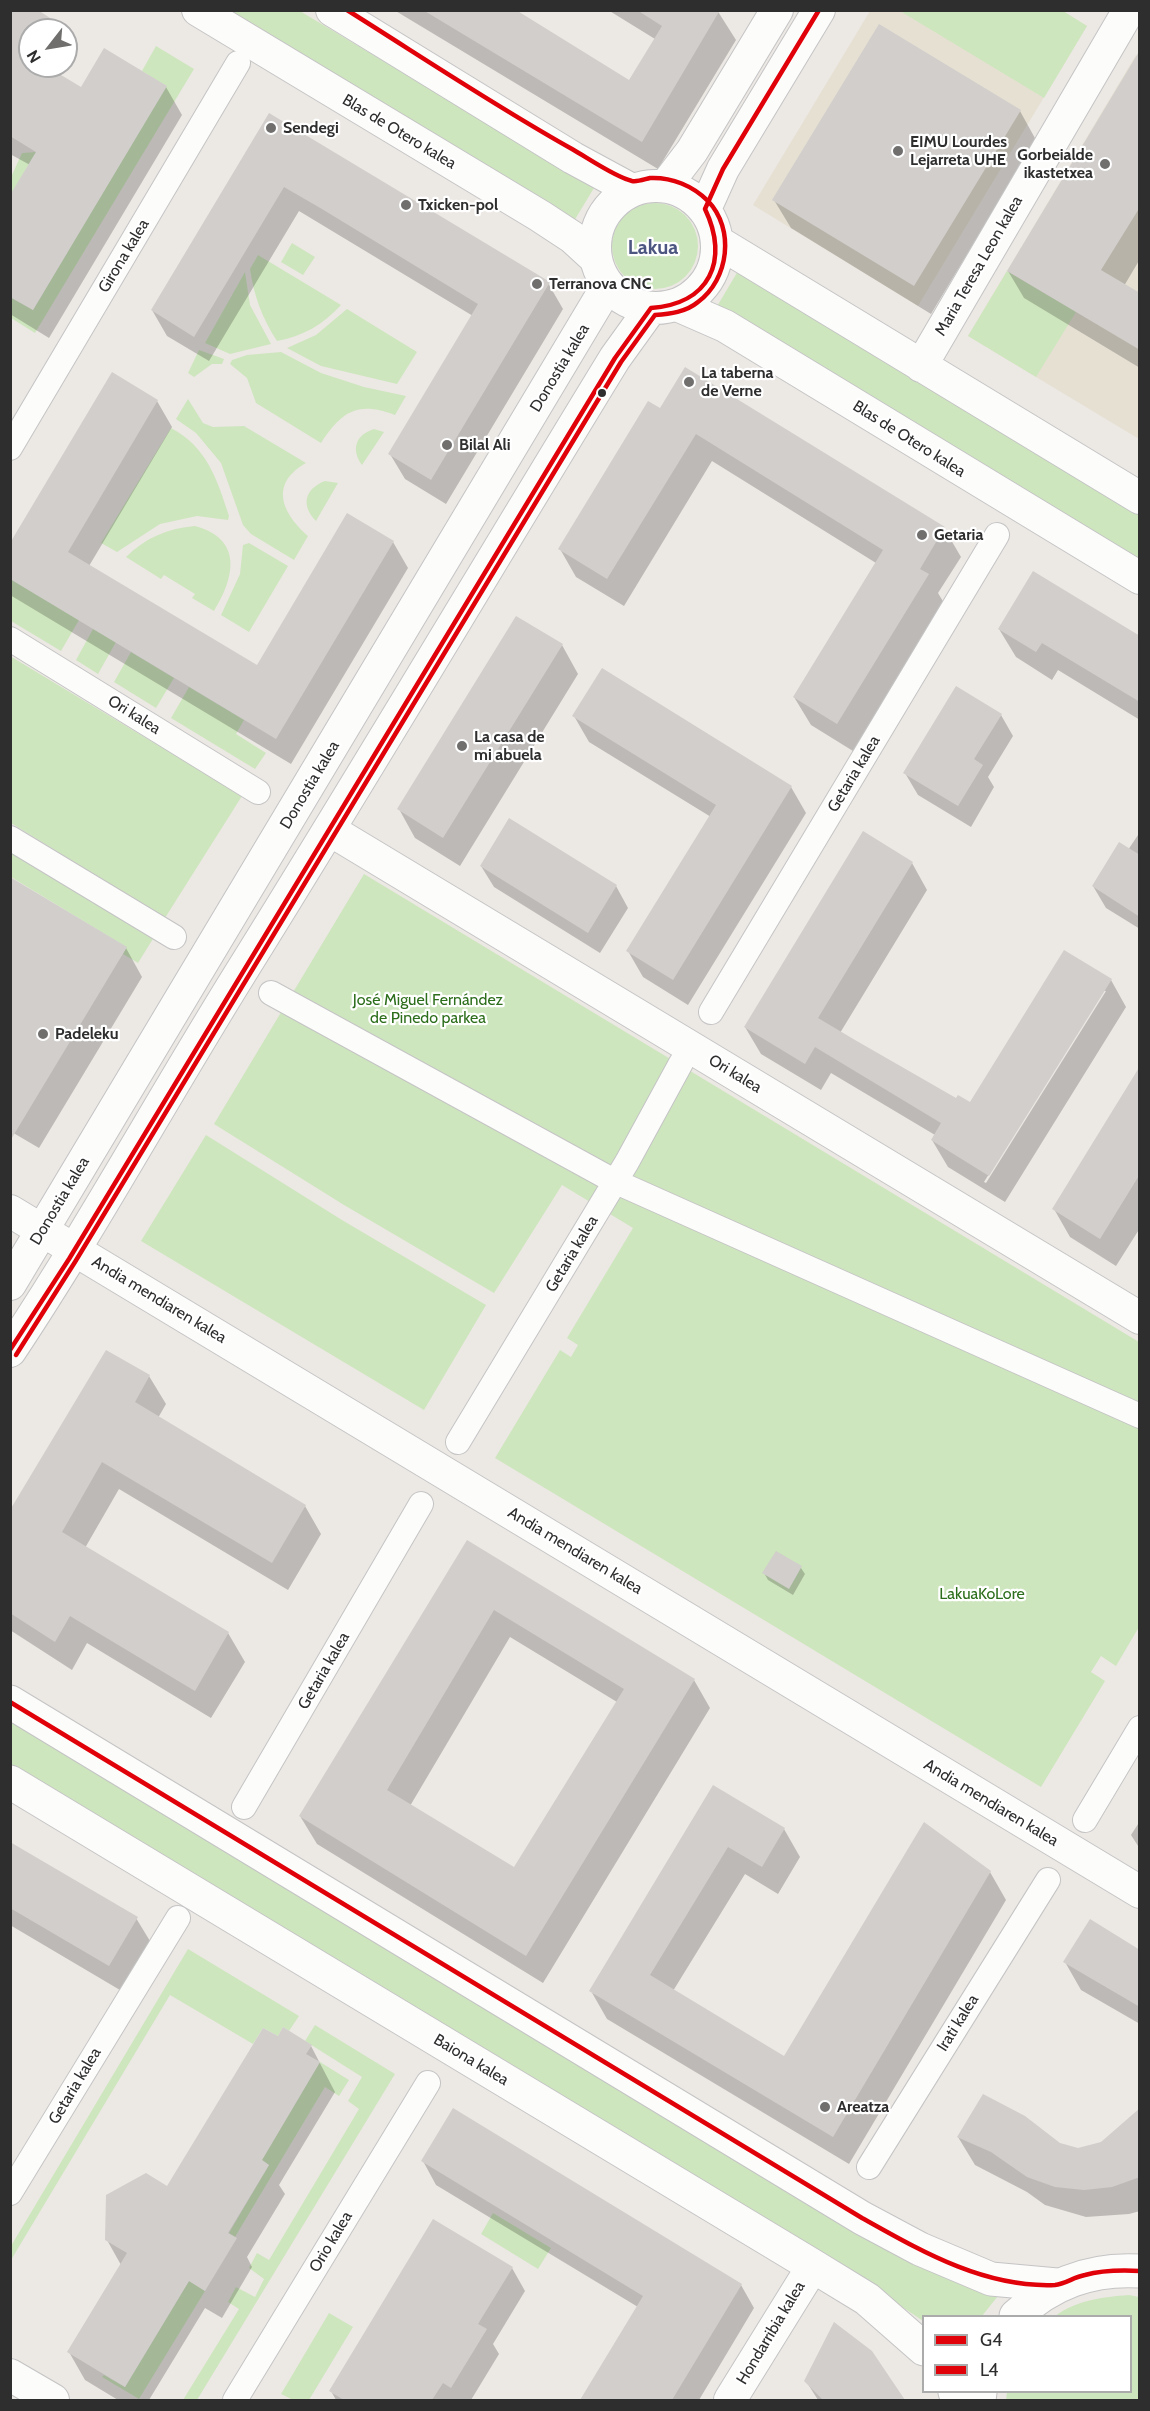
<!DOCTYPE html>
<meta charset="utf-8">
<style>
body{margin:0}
#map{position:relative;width:1150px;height:2411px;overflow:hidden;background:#ece8e4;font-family:Cabin,sans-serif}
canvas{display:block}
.frame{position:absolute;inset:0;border:12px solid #2e2e2e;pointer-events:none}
.legend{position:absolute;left:922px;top:2315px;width:210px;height:78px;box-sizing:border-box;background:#fff;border:2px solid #ababab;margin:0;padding:8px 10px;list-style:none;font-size:18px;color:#2e2e2e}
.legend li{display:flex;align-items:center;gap:12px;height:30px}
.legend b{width:30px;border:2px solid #ababab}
.north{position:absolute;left:18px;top:18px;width:60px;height:60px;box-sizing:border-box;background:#fff;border:2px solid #ababab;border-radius:50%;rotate:239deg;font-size:16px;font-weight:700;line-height:24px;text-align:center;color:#2e2e2e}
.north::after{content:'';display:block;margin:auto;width:21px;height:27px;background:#706f6e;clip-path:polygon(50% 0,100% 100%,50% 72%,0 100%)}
</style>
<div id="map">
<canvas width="1150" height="2411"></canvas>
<div class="frame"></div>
<ul class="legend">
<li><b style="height:8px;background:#e00109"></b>G4</li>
<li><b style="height:8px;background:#e00109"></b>L4</li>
</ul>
<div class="north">N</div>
</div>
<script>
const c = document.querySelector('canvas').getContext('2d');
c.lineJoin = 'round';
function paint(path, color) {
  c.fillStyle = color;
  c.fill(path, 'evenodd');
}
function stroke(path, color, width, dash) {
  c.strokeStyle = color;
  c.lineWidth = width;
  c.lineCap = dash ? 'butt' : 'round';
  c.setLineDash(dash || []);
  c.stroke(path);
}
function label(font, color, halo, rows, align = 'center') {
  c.font = font + ' Cabin,sans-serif';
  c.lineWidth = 4.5;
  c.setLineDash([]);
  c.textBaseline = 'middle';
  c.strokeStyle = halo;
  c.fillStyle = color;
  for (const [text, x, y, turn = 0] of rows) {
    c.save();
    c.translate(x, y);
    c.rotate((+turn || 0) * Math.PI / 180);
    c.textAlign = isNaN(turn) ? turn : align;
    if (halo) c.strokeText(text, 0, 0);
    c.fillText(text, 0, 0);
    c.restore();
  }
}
paint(new Path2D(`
 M870 11H1063L1087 26 918 306 753 205Z
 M1136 55 1139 57V439L968 336Z`), '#e6e0d3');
paint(new Path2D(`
 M225 11H300L594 188 574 221Z
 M900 11H1063L1087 26 1044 98Z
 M156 46 194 69 35 333 11 318 10 297 33 310 166 86 142 71Z
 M36 152 11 195V177L22 153Z
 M612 246a43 43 0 1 1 86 0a43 43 0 1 1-86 0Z
 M292 243 315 257 303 275 281 262Z
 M258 255 341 305C324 324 302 337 277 341 262 318 254 296 250 269Z
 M738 271 1139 514V564L716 308Z
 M1007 271 1076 312 1036 377 968 336Z
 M245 272 250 305 271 344 230 354 205 343Z
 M347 309 417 352 397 384 321 366 287 348 316 335Z
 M199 350 224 359 222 364H212L194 377 188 373Z
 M281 352 321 373 364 387 406 396 395 415C358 401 342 411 321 443L256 403 247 378 230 364 232 360 247 355Z
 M188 399 203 423 213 427 244 426 306 463C269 484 282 513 308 536L294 560 251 534 243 525 221 463 196 433 176 419Z
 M171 428C207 447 217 479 229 516L228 520 197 516 160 524 117 552 101 543Z
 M374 429 384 432 362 465C351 450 355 435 374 429Z
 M325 481 338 483 316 521C301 506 304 489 325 481Z
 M195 526C243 539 235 577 214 611L192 598 195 594 164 575 161 579 126 557C145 538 168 528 195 526Z
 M249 543 288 566 249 632 221 615 240 574 243 545Z
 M11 579 79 620 61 651 11 621Z
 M93 629 116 642 98 674 76 660Z
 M131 652 174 678 156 708 114 682Z
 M10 656 242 796 165 918 11 823Z
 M189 687 244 720 236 734 266 753 255 769 171 718Z
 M10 847 156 934 138 963 123 954 126 947 11 877Z
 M364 874 1139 1342V1627L1116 1666 1101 1656 1091 1672 1105 1681 1041 1787 495 1458 560 1350 571 1357 578 1345 567 1338 633 1228 562 1185 494 1293 344 1205 214 1124Z
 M206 1135 342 1220 486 1305 424 1410 141 1241Z
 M10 1715 915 2262 938 2275 994 2292 998 2296 982 2316H924L923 2321 855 2275 11 1765Z
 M188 1949 299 2016 289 2031 283 2027 278 2036 263 2028 253 2044 170 1995 11 2260V2246Z
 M315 2025 395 2074 197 2400H183L239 2309 228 2302 236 2287 255 2297 264 2279 249 2268 257 2253 269 2260 359 2109 348 2101 362 2077 305 2041Z
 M320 2062 349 2080 339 2096 325 2087 235 2237 229 2233 269 2165 262 2160Z
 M493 2213 551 2248 538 2269 481 2234Z
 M189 2281 205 2291 139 2399 102 2377 104 2375 125 2387Z
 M1129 2295 1139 2297V2400H1006L1007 2392H1130V2316H1055C1077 2300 1103 2297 1129 2295Z
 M329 2313 353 2327 309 2400H293L281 2394Z`), '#cee6be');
paint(new Path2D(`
 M10 10 49 19 55 30H30V66H53L51 71 81 89 166 87 182 115 49 338 10 314V198L30 165 10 154Z
 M394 10H513L630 82 655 39 608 10H717L736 40 658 169Z
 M1140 59V259L1124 286 1140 295V368L1024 298 1008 271Z
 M1020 111 1036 140 931 314 791 228 774 200Z
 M269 115 548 283 563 309 446 504 405 479 390 454 473 316 299 211 209 361 167 336 152 310Z
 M686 369 944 528 961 557 938 593 944 603 853 751 811 725 794 697 876 563 712 461 624 606 576 577 560 549 660 410Z
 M157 401 172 427 89 566 257 667 393 542 408 568 291 764 10 595V545Z
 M999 629 1140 638V720L1058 670 1052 680 1016 657Z
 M562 645 578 674 460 866 415 838 399 809Z
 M1001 715 1013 736 988 777 994 787 971 827 918 795 905 773Z
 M574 716 791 787 806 813 688 1005 643 977 628 951 711 817 589 742Z
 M1140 832V929L1106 908 1093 886 1128 850Z
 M912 863 927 890 840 1033 957 1100 970 1104 1111 980 1126 1007 1005 1202 948 1167 932 1140 935 1135 831 1073 821 1090 761 1054 745 1027ZM1103 991H1106L986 1183 984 1182Z
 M481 866 616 886 628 908 600 953 494 887Z
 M126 948 142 977 39 1148 10 1131Z
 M1140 1068V1228L1116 1266 1070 1237 1054 1209Z
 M149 1376 166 1404 158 1418 305 1506 321 1534 288 1590 119 1489 85 1548 228 1633 245 1662 211 1718 87 1643 72 1670 10 1630V1513Z
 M467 1542 694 1680 710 1708 543 1983 317 1844 300 1816ZM510 1637 617 1702 514 1869 410 1806Z
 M801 1568 805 1574 793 1595 768 1580 764 1573Z
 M713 1787 784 1829 800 1857 778 1894 745 1874 673 1991 785 2058 990 1872 1006 1900 849 2164 607 2019 591 1991Z
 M1140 1821V1849L1131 1835Z
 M10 1844 136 1918 153 1946 125 1993 10 1925Z
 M1140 1952V2024L1081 1990 1065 1962Z
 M278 2038 311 2046 335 2092 279 2185 285 2194 247 2257 252 2267 222 2318 205 2308 149 2400H118L85 2380 69 2352 121 2265 107 2240 168 2188Z
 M1140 2115V2211L1129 2214 1086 2217 1045 2205 1027 2192 975 2165 958 2137 1078 2149 1093 2148Z
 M423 2161 741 2285 754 2308 699 2400H582L638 2307 436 2185Z
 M512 2268 525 2291 493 2344 499 2354 471 2400H336L331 2391Z
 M870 2352 904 2400H818L806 2381Z`), '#0003');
paint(new Path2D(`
 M10 10H38L50 18 42 30H30V51L27 55 30 56V66H46L81 87 104 48 167 86 33 310 10 297V195L36 152 10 136Z
 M423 10H516L629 80 662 26 637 10H720L642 142Z
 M879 24 1021 110 914 286 772 200Z
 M1140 50V207L1101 270 1140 293V350L1007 271Z
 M269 113 550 282 431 480 388 454 478 304 322 209 284 187 194 337 151 310Z
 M685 367 945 527 920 569 929 574 837 724 793 697 883 550 696 434 607 579 558 549 648 401 660 408Z
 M112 372 158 400 68 552 257 665 347 513 394 541 276 739 10 579V543Z
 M1033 571 1140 636V702L1042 643 1036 652 998 629Z
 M516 616 563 644 443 838 397 809Z
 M602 668 792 786 673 980 626 951 716 805 572 716Z
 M956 686 1002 714 974 759 983 765 958 806 903 773Z
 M509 818 617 885 588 933 480 866Z
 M863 831 913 862 818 1018 855 1040 956 1098 958 1095 970 1102 1064 950 1112 979 989 1176 931 1140 941 1123 815 1047 805 1064 744 1027Z
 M1119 842 1140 855V917L1092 886Z
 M10 877 127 947 10 1141Z
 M1140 1066V1174L1100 1239 1052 1209Z
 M106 1350 150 1375 135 1402 306 1505 272 1563 102 1462 62 1532 229 1632 195 1691 70 1616 55 1642 10 1613V1510Z
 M467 1540 695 1679 526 1956 299 1816ZM494 1610 624 1689 514 1867 387 1790Z
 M776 1551 802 1566 789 1589 762 1573Z
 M713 1785 785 1828 762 1867 728 1847 650 1975 784 2056 924 1822 991 1871 833 2137 589 1991Z
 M10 1842 138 1917 109 1966 10 1908Z
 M1090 1919 1140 1950V2007L1063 1962Z
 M283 2027 312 2045 306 2054 320 2062 262 2160 269 2165 228 2233 237 2238 205 2291 189 2281 125 2387 67 2352 127 2253 105 2240 106 2195 146 2173 167 2186 263 2028 278 2036Z
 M983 2094 1025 2116 1060 2143 1078 2148 1101 2142 1140 2108V2177L1112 2187 1084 2190 1055 2187 1027 2177 991 2152 957 2137Z
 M453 2108 742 2284 672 2400H580L643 2296 421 2161Z
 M433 2219 513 2267 478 2324 487 2329 451 2388 443 2383 432 2400H344L329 2391Z
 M834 2322 872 2351 905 2400H823L804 2381Z`), '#d1cecb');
const pedestrian = new Path2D(`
 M10 448 238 63
 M10 639 258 792
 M10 838 174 937
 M271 993 614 1181 1140 1416
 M711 1012 997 535
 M458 1442 627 1162 681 1063
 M244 1807 421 1504
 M1085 1820 1140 1728
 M869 2167 1048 1880
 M10 2193 178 1918
 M235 2400 428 2083`);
const minor = new Path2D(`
 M198 10 540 216 572 237 596 259
 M332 10 573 158 632 190
 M666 185 692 151 777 10
 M595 247a61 61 0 1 1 122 0a61 61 0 1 1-122 0Z
 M705 209 723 169 819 10
 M718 242 1140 498
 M677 305 725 326 1140 578
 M921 366 1129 10
 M330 830 1140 1318
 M10 1211 1140 1892
 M10 1284 608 285
 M10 1351C91 1229 161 1101 238 977 366 772 489 564 615 358L651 308
 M10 2375 53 2400
 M730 2400 813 2266`);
const tertiary = new Path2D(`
 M10 1702 862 2218 920 2249 991 2279 1057 2285
 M10 1782 813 2266 867 2299 924 2349
 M955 2392 960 2400`);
const secondary = new Path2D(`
 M1016 2316C1051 2283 1091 2268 1140 2271
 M979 2400 980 2392`);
stroke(pedestrian, '#c5c4c5', 26);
stroke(minor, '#c5c4c5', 34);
stroke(tertiary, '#c5c4c5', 35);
stroke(secondary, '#c5c4c5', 35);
stroke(pedestrian, '#fcfcfb', 24);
stroke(minor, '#fcfcfb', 32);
stroke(tertiary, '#fcfcfb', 33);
stroke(secondary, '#fcfcfb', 33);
stroke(new Path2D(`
 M10 1350 69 1259 615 358 651 308C709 304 730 261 705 209L723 169 819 10
 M10 1702 862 2218C921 2251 984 2288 1055 2285 1065 2284 1074 2277 1085 2275 1103 2270 1121 2270 1140 2271`), '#e00109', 4.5);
stroke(new Path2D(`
 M16 1355 75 1262 621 362 655 315C670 314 686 312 698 302 729 279 735 229 708 201 693 186 672 177 650 178 645 179 638 182 632 181 615 177 588 158 572 149 495 106 422 57 347 10`), '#e00109', 4.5);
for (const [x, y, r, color] of [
 [271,128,6,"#706f6e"],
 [898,151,6,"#706f6e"],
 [1105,164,6,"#706f6e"],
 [406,205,6,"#706f6e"],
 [537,284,6,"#706f6e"],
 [689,382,6,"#706f6e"],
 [602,393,5,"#2e2e2e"],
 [447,445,6,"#706f6e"],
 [922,535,6,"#706f6e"],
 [462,746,6,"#706f6e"],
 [43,1034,6,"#706f6e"],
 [825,2107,6,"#706f6e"]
]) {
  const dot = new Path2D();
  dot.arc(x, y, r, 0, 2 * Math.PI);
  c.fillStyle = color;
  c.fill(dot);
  stroke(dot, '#fff', 2);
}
label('bold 16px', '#2e2e2e', '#fff', [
 ["Sendegi",283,128],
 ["EIMU Lourdes",910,142],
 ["Lejarreta UHE",910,160],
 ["Gorbeialde",1093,155,"right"],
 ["ikastetxea",1093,173,"right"],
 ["Txicken-pol",418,205],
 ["Terranova CNC",549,284],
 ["La taberna",701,373],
 ["de Verne",701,391],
 ["Bilal Ali",459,445],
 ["Getaria",934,535],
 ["La casa de",474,737],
 ["mi abuela",474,755],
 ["Padeleku",55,1034],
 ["Areatza",837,2107]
], 'left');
label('16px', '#2e2e2e', '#fff', [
 ["Blas de Otero kalea",399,132,31],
 ["Girona kalea",124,256,-59],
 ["Maria Teresa Leon kalea",979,266,-60],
 ["Donostia kalea",560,368,-59],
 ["Blas de Otero kalea",909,439,32],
 ["Ori kalea",134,715,32],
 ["Getaria kalea",854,774,-59],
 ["Donostia kalea",310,785,-59],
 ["Ori kalea",735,1074,31],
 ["Donostia kalea",60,1201,-59],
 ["Getaria kalea",572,1254,-59],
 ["Andia mendiaren kalea",159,1300,31],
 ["Andia mendiaren kalea",575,1551,31],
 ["Getaria kalea",324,1671,-60],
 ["Andia mendiaren kalea",991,1803,31],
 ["Irati kalea",958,2023,-58],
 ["Baiona kalea",471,2060,31],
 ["Getaria kalea",75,2086,-59],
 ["Orio kalea",331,2242,-59],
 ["Hondarribia kalea",771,2333,-59]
]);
label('16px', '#2c6e1b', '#fff', [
 ["José Miguel Fernández",428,1000],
 ["de Pinedo parkea",428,1018],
 ["LakuaKoLore",982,1594]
]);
label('bold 20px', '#4d5680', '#fff', [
 ["Lakua",653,248]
]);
</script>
